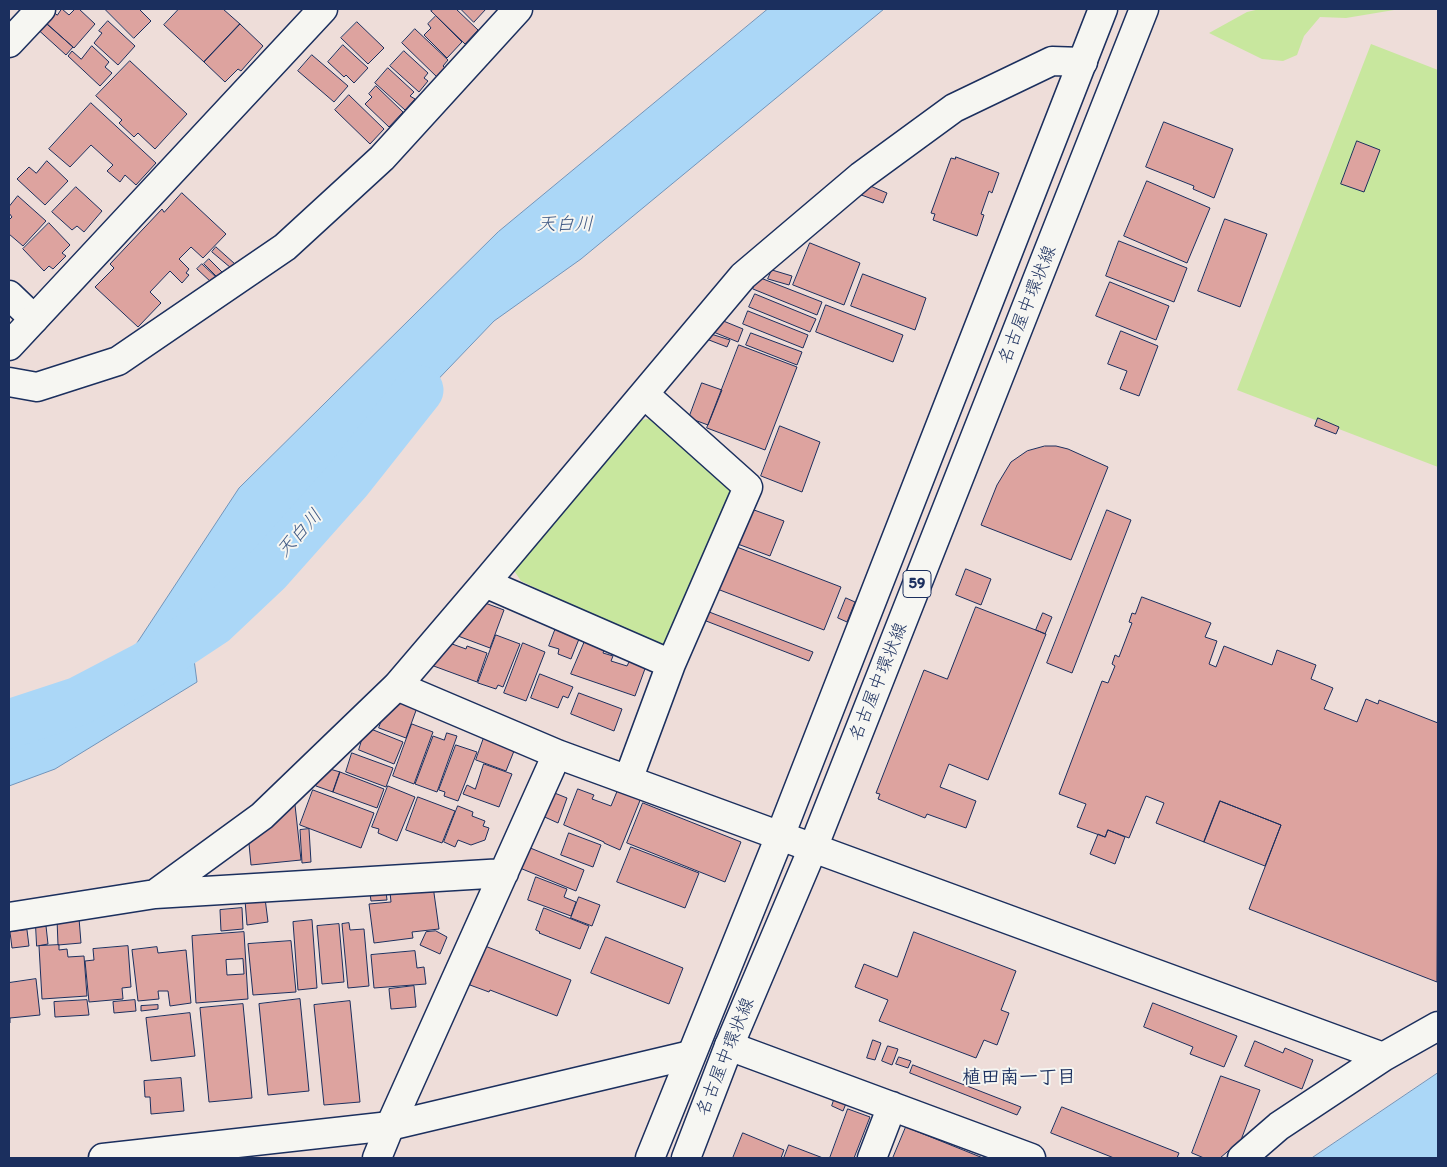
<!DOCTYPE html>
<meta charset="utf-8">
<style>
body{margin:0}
#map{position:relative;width:1447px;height:1167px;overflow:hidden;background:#eeddd9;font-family:Itim,sans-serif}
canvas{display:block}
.frame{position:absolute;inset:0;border:10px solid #1b2f5e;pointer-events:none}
</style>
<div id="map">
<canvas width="1447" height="1167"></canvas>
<div class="frame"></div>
</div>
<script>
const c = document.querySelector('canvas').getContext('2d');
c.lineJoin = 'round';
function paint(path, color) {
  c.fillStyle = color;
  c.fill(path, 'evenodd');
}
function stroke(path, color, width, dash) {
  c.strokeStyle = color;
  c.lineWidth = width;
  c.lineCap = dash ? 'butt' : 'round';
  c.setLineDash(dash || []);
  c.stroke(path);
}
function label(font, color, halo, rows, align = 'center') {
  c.font = font + ' Itim,"Klee One",sans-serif';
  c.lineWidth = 4;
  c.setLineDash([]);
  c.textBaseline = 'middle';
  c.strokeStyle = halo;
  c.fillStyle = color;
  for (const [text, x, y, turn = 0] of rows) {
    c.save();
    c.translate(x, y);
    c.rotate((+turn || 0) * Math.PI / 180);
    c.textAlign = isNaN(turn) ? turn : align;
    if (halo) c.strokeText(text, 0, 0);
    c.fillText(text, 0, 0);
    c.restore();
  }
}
paint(new Path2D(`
 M1260 9H1400L1346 18 1320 17 1304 36 1297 55 1283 61 1262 59 1209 33 1247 12Z
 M1371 44 1438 70V467L1237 390Z
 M657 417 739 492 665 650 521 581 513 569 642 420Z`), '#c8e79e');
const water = new Path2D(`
 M768 9H884L581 259 494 321 191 637 197 682 55 769 9 786V743L20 741 86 696 137 643 239 488 498 232Z
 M1438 1073V1158H1312Z`);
paint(water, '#abd7f7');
stroke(water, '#7194ba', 1);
stroke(new Path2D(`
 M9 724 79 701 146 666 214 621 267 571 347 481 419 390`), '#abd7f7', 49);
const building = new Path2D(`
 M62 9 69 15 75 9H79L95 24 74 48 44 21 53 11 57 15Z
 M105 9H139L151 21 134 38Z
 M179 9H223L240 24 204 62 164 25Z
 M434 9H456L478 30 465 44 431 11Z
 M461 9H486L474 22Z
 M436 16 462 42 447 58 424 35 431 28 428 24Z
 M41 19 73 47 66 55 34 26Z
 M108 21 135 46 118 65 94 43 102 33 99 31Z
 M357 22 384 48 368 64 341 38Z
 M240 24 263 46 241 71 238 69 225 82 204 62Z
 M415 29 448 60 443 66 446 69 438 78 402 43Z
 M343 45 368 68 354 83 346 75 344 77 328 62Z
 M92 46 109 62 105 67 112 73 100 86 68 56 72 51 81 59Z
 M404 51 428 73 424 78 428 81 419 92 390 66Z
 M312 55 348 86 334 102 298 71Z
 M130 61 187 114 155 149 138 133 134 137 119 123 122 120 96 96Z
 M388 68 414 92 410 96 415 99 405 110 375 83Z
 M376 86 403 112 389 127 365 104 372 97 369 94Z
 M349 95 384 129 370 144 335 110Z
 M91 103 156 163 136 185 125 175 120 182 107 171 113 165 91 145 70 167 49 149Z
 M1164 122 1233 149 1214 198 1193 189 1194 186 1146 167Z
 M1357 141 1380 150 1364 192 1341 184Z
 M956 157 999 173 992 193 989 191 981 214 984 215 977 236 933 220 935 214 931 213 951 158 955 159Z
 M47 161 68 181 45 205 17 179 29 167 36 173Z
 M1147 181 1210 208 1187 263 1124 236Z
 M868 185 887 193 883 203 856 193Z
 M76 187 102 211 84 232 77 226 72 230 52 212Z
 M182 193 226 234 203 258 191 247 179 259 189 269 186 273 189 275 182 283 170 271 150 292 161 303 138 327 95 287 114 268 110 264 162 209 164 212Z
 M18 196 46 221 23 246 9 234V220L12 217 9 213V207Z
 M1225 219 1267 234 1240 307 1198 291Z
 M49 223 70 245 62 253 66 256 53 269 49 266 44 271 23 249Z
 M1119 241 1187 268 1174 302 1106 276Z
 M810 243 860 263 844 305 793 285Z
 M216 247 235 264 231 268 212 252Z
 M209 259 223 273 218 278 204 264Z
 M202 264 217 278 212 283 197 269Z
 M772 270 792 276 789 285 768 279Z
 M863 274 926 298 915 330 851 306Z
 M758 277 822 302 817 315 753 289Z
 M1110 282 1169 306 1156 340 1096 316Z
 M755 294 816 319 810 332 749 307Z
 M826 305 903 335 893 362 816 332Z
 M748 311 808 335 803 348 743 324Z
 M716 318 743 329 738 342 711 331Z
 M1121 331 1158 346 1139 396 1120 389 1127 371 1108 364Z
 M751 333 802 352 797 365 746 345Z
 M711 334 730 340 727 347 709 340Z
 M739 345 797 367 765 450 707 428Z
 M702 383 722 390 708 425 689 418Z
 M1318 418 1339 427 1336 434 1315 426Z
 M780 426 820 442 802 492 761 476Z
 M1045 446H1056L1068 449 1108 467 1071 560 981 525 997 485 1011 462 1027 451Z
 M746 507 784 521 770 556 735 543Z
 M1107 510 1131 520 1072 673 1047 663Z
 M729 544 841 587 824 630 712 587Z
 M966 569 991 579 981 605 956 595Z
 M1142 597 1211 623 1205 637 1217 641 1209 664 1216 667 1224 646 1272 665 1277 650 1316 665 1311 679 1333 688 1324 709 1357 722 1366 699 1378 704 1379 700 1438 723 1437 982 1249 909 1281 825 1220 801 1204 842 1156 823 1164 803 1146 796 1129 838 1108 830 1105 837 1077 827 1086 804 1059 794 1102 681 1108 683 1115 666 1112 664 1115 655 1119 657 1132 623 1129 622 1132 613 1135 614Z
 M846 598 855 602 847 622 838 618Z
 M477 600 504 610 490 648 458 636 468 611Z
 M976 607 1046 634 988 780 949 764 940 787 976 801 966 828 927 814 925 818 878 799 880 794 876 793 924 670 947 679Z
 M704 610 813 652 809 661 701 619Z
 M1043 613 1052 617 1045 634 1036 630Z
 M557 625 581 634 571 659 558 654 559 649 549 646Z
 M496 635 520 644 503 687 498 685 496 689 478 683Z
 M441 640 466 649 467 646 487 653 477 682 431 665Z
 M585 641 605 648 603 653 613 656 611 661 627 666 630 660 646 666 635 696 571 674Z
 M523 643 545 652 526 701 504 693Z
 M540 674 573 687 568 698 563 696 558 708 531 698Z
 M579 693 622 709 614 731 571 714Z
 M391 695 418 705 406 738 379 728Z
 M412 724 433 732 414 784 393 776Z
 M366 727 403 742 394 764 359 750Z
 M486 732 516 746 506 771 476 760Z
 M447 733 457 736 437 792 415 784 433 736 444 740Z
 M456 745 477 752 458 801 444 796 445 792 439 790Z
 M352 753 393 768 386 787 346 772Z
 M484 764 512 774 499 807 463 794 467 785 475 789Z
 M323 767 340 772 333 792 316 786Z
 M340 772 384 789 377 808 333 792Z
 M388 786 415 797 397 841 378 833 379 829 372 827Z
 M578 789 594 795 592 799 611 806 618 789 641 798 620 850 604 843V842L564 825Z
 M313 790 374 813 361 848 300 825Z
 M547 790 567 798 558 823 538 814Z
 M418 797 455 811 442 843 406 830Z
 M1220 801 1281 825 1265 866 1204 842Z
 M643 803 741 842 725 882 627 843Z
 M295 805 301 860 251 865 248 833 278 806Z
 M458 806 473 812 472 816 485 821 483 826 489 828 485 840 471 845 458 840 455 847 444 842Z
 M309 829 311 862 302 863 300 830Z
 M1108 830 1125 837 1115 864 1090 854 1098 834 1105 837Z
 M569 833 601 845 593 867 561 855Z
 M523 845 584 870 576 891 515 866Z
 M631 847 699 873 685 908 617 882Z
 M536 877 567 889 564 897 576 902 571 916 528 900Z
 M385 883 387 900 371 901 369 885Z
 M433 886 439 929 412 932 413 938 374 943 369 904 391 902 390 892Z
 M579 897 600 905 592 926 571 918Z
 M265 898 268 922 247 925 245 900Z
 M242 908 243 929 221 931 220 910Z
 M544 908 589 926 580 949 539 933 540 932 536 930Z
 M79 918 81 943 58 945 57 919Z
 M312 920 317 988 298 990 293 922Z
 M349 923 350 930 364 929 369 986 348 988 342 924Z
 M339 924 344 982 322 984 317 926Z
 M36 926H46L48 944 37 946Z
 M27 930 29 946 12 948 10 932Z
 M436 931 447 937 440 954 420 945 426 932Z
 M244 932 248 999 196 1003 192 936ZM243 959 244 974 227 975 226 960Z
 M914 932 1016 971 1001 1010 1009 1013 997 1045 984 1040 976 1058 879 1021 888 1000 855 987 864 964 897 977Z
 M606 937 683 968 669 1004 591 973Z
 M291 941 296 992 253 995 248 944Z
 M59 945V950L67 949 68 957 84 956 87 996 42 999 39 946Z
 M128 946 131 987 122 988 123 999 89 1002 85 961 94 960 93 949Z
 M485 946 571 980 557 1016 490 990 489 992 470 985Z
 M157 947 158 953 186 950 191 1003 170 1006 168 991H158L159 999 138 1001 132 950Z
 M415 951 417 968 424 967 426 984 374 988 371 955Z
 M36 979 40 1015 10 1018V1023H9V983Z
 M414 986 416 1007 391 1009 389 989Z
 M300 999 309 1091 268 1095 259 1004Z
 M87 1000 89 1015 55 1017 54 1002Z
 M135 1000 136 1011 114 1013 113 1002Z
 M350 1001 360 1102 324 1105 314 1005Z
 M1153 1003 1237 1036 1224 1067 1190 1054 1193 1047 1144 1027Z
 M243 1004 252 1098 209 1102 200 1008Z
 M158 1005V1009L141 1011V1006Z
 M190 1013 195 1056 151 1061 146 1018Z
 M873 1040 881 1043 875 1060 867 1058Z
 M1255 1041 1283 1053 1285 1048 1313 1060 1302 1089 1245 1066Z
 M888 1046 898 1049 892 1065 882 1061Z
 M899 1057 911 1061 908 1068 896 1064Z
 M913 1065 1021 1107 1017 1115 910 1073Z
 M1221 1076 1260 1090 1241 1140 1220 1158H1204L1192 1153Z
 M181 1078 184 1111 151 1114 150 1097H145L144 1081Z
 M835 1097 847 1101 843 1111 832 1106Z
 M1062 1107 1179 1153 1177 1158H1114L1051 1133Z
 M848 1109 870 1117 854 1158H830Z
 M906 1127 983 1158H893Z
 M743 1133 784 1150 781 1158H733Z
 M789 1145 823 1158H784Z`);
paint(building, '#dda39f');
stroke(building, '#1b2f5e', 1);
const street = new Path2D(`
 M9 43 41 9
 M9 295 34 319
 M9 382 37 387 118 361 285 247 382 158 518 9
 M485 583 671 664
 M397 686 557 754 1383 1057
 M628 780 671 664 748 487 644 394
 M155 894 262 816 397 686 485 583 743 276 861 176 954 108 1052 61 1083 62
 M9 917 155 894 504 873
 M729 1046 1031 1158
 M377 1158 390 1126 557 754
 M872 1158 892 1106
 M1242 1158 1279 1126 1383 1057 1438 1026`);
const secondary = new Path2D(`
 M9 346 323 9
 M103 1158 390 1126 690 1055`);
const primary = new Path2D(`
 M650 1158 780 836 1103 9
 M686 1158 729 1046 813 848 1144 9`);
stroke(street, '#1b2f5e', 31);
stroke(secondary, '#1b2f5e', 31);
stroke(primary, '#1b2f5e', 31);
stroke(street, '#f6f6f2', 28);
stroke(secondary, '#f6f6f2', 28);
stroke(primary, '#f6f6f2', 28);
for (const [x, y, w] of [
 [917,584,28]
]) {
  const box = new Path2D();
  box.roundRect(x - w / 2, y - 13.5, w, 27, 4);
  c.fillStyle = '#f6f6f2';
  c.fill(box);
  stroke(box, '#1b2f5e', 1);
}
label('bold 16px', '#1b2f5e', null, [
 ["59",917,584]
]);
label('18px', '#1b2f5e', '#f6f6f2', [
 ["名古屋中環状線",1028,305,-68],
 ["名古屋中環状線",879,682,-68],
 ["名古屋中環状線",726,1057,-68]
]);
label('italic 19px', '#3f5984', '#f6f6f2', [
 ["天白川",565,225],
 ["天白川",300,534,-48]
]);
label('bold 19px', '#1b2f5e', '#f6f6f2', [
 ["植田南一丁目",1019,1078]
]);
</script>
